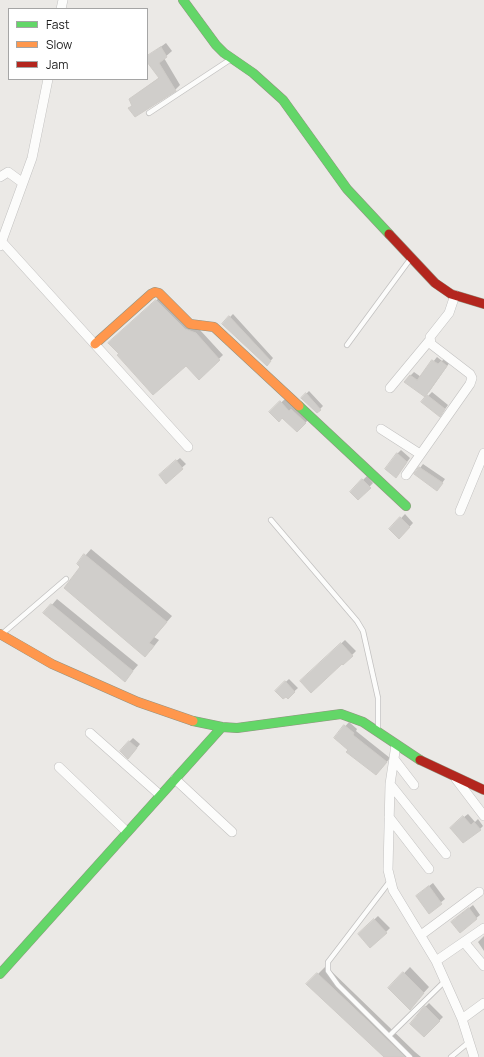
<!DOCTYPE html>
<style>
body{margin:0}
#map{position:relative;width:484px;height:1057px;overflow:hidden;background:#ebe9e6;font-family:Manrope,sans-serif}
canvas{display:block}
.legend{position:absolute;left:8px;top:8px;width:140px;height:72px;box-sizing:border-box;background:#fff;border:1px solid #a5a5a5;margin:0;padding:5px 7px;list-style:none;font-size:12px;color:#1d1d1d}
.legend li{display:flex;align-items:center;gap:8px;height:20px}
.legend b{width:20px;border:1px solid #a5a5a5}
</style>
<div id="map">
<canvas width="484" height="1057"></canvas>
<ul class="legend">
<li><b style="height:5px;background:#63d668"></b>Fast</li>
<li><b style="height:5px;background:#ff974d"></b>Slow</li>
<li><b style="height:5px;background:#b3261e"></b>Jam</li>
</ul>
</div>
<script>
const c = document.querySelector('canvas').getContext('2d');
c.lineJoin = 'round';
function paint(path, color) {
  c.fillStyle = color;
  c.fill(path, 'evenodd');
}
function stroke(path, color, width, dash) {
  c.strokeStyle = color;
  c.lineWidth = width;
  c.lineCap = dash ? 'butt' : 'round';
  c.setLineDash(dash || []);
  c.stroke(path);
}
paint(new Path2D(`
 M166 43 172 51 164 58 180 85 175 90 130 108 133 105 130 99 160 77 147 60V57Z
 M160 297 200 330 223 355 199 378 186 364 120 354 113 339Z
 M233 314 273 358 267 365 223 324Z
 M437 357 442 361 445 358 450 362 429 392 405 381 414 372 421 377Z
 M309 391 323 406 317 412 302 398Z
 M432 392 448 405 443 412 422 402Z
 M285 399 309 419 297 431 282 417 271 412Z
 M401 450 410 458 399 473 397 454Z
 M180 458 186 464 166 482 164 471Z
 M423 464 445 479 437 490 420 468Z
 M367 476 373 483 358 499 351 492Z
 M405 514 413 523 403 534 391 529Z
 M91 549 172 616 154 637 159 640 151 650 78 564Z
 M57 599 138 665 125 680 45 613Z
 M345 640 356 651 343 664 342 662 305 677Z
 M289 679 298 688 288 697 276 691Z
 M349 722 357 729 356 731 390 758 380 770 335 738Z
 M133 738 140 744 132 754 129 742Z
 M468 814 475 822 478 819 483 826 480 829 455 824Z
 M433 883 445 899 429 912 420 893Z
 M473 905 480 915 460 931 456 918Z
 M378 916 390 928 371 947 359 934Z
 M484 936V951L478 942Z
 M326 966 415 1052 421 1057H385L308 984Z
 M410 967 429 987 410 1008 390 988Z
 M429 1003 443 1017 424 1036 417 1015Z`), '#0003');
const building = new Path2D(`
 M161 47 167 57 159 63 176 91 135 117 128 108 132 106 129 99 159 78 147 62V56Z
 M156 300 185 329 196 333 220 360 199 380 186 366 153 395 117 355 119 354 108 343Z
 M229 316 271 361 267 366 222 324Z
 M432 360 438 364 441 361 447 366 425 397 404 382 410 375 417 380Z
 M306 393 321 410 317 413 301 398Z
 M427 395 445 409 440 417 421 402Z
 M280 401 289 411 291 409 306 423 297 432 282 418 279 422 269 412Z
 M397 453 407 462 396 478 385 469Z
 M176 460 183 469 166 484 159 475Z
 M419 467 443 483 437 491 414 474Z
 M362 479 371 488 358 500 350 492Z
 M400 517 410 527 399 539 389 529Z
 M84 554 167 622 149 643 154 646 145 657 64 588 80 567 77 564Z
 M51 604 133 671 125 682 43 613Z
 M341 643 353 656 343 665 342 664 311 693 300 681Z
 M285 681 295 692 288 699 286 697 283 699 275 691Z
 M344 725 354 733 353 735 387 762 376 775 346 752 348 750 334 738Z
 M129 741 137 748 128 759 120 751Z
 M463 816 471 825 474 822 481 830 463 843 450 828Z
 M429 886 442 904 429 914 416 896Z
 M469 908 477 919 460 933 451 922Z
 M374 919 387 933 370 948 358 934Z
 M403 972 424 993 410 1010 388 988Z
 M317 973 370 1023 405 1057H384L306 984Z
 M425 1006 440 1021 424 1037 410 1024Z`);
paint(building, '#d0cecb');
stroke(building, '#cecbc7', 1);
const lane = new Path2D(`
 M149 113 231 59
 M347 345 411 258
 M271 520 357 621 363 631 378 698V729
 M2 634 66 579
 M390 881 328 962V971L338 985 410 1057
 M389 1036 445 981
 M451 1057 469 1042`);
const street = new Path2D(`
 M61 9 63 0
 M0 177 8 172 23 183
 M2 242 188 447
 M0 246 32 158 48 79
 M390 388 429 341
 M381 429 420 454
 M406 475 470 384 472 378 470 374 431 344 430 337 449 313 455 295
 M460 511 484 453
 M90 733 160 795
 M396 745 390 784 388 870 393 890 436 961 462 1019 474 1057
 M394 759 414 785
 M59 767 127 832
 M175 779 232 832
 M456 779 484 816
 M390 784 446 854
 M389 817 429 869
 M421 935 479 892
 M464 942 484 966
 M436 961 484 928
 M462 1019 484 1003`);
const fast = new Path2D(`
 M183 0 216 45 224 53 253 73 283 100 347 189 389 234
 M299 406 406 506
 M193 721 222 727 237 728 341 714 363 722 420 760
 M0 974 222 727`);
const slow = new Path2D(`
 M95 344 151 294 155 292 159 293 190 324 214 327 299 406
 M0 634 52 664 138 702 193 721`);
const jam = new Path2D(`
 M389 234 435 283 451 294 484 304
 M420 760 484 790`);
stroke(lane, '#c2c1c0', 6);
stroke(street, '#c2c1c0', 10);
stroke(fast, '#929380', 10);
stroke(slow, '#929380', 10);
stroke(jam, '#929380', 10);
stroke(lane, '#fcfcfb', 4.5);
stroke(street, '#fcfcfb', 9);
stroke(fast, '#63d668', 9);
stroke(slow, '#ff974d', 9);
stroke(jam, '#b3261e', 9);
</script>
